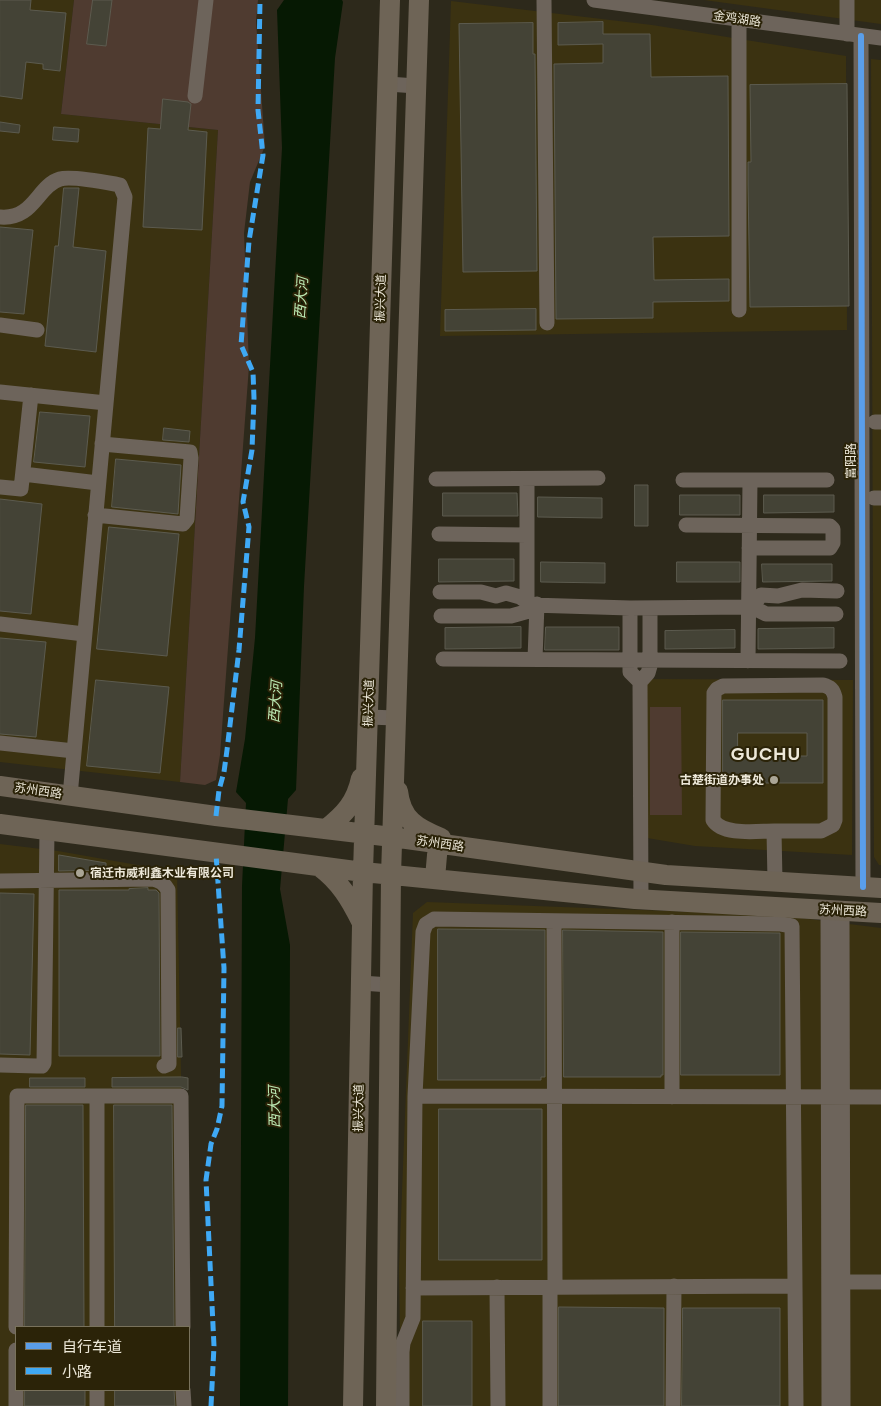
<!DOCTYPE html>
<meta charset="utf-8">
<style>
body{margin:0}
#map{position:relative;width:881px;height:1406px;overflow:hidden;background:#2d291b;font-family:Figtree,"Noto Sans SC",sans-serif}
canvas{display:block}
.legend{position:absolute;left:15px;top:1326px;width:175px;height:65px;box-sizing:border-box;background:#2b2308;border:1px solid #79725c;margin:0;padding:6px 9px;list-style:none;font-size:15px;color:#ede8d9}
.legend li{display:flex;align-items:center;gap:10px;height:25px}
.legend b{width:25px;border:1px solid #79725c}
</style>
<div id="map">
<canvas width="881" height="1406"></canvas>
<ul class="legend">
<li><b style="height:6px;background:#5a9eea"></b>自行车道</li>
<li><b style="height:6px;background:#3fa9f5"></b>小路</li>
</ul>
</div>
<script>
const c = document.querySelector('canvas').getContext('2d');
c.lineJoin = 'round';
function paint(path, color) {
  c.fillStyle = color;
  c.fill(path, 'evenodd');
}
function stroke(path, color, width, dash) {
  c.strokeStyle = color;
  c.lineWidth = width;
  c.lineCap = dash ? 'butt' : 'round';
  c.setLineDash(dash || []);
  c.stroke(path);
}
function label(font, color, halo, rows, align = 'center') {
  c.font = font + ' Figtree,"Noto Sans SC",sans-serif';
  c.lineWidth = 4;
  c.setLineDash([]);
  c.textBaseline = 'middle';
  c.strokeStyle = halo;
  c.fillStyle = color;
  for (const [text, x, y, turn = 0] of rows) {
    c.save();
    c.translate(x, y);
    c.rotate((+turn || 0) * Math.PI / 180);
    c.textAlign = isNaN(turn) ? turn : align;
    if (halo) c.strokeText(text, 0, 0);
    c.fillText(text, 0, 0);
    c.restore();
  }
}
paint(new Path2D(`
 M0 0H74L61 114 218 130 180 782 0 762Z
 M704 0H881V24Z
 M451 1 652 25 846 56 847 330 440 336Z
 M871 59 881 60V865H879L874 857Z
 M647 679 853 680 852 855 695 846 647 838Z
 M0 844 58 851 177 872 186 1327H16V1390H186L187 1406H0Z
 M427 902 777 915 881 928V1406H401L399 1268 413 913Z`), '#3b3211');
paint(new Path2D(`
 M74 0H258L256 21 265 146 250 182 244 233 249 366 220 755 216 780 205 785 180 782 218 130 61 114Z
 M650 707H681L682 815H650Z`), '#4f3b30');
paint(new Path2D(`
 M284 0H342L343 2 335 58 304 586 296 790 288 799 280 889 290 945 288 1406H240L242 886 246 803 236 792 245 739 255 638 282 148 277 10Z`), '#061903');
const building = new Path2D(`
 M0 0H31L30 10 66 13 60 71 43 69V64L26 62 22 99 0 96Z
 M93 0H112L106 46 87 44Z
 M603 22V34H650L651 77 728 76 729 236 653 237 654 280 729 279V301L653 302V318L556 319 554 64 603 63V44L558 45V23Z
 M533 23V54H535L537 271 463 272 459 24Z
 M847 84 849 306 750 307 748 184V162H751L750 85Z
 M163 99 188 102 191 104 188 130 207 132 202 230 143 227 148 128 160 129Z
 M0 122 20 125 19 133 0 131Z
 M54 127 79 129 78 142 53 140Z
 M64 188H79L73 247 106 251 96 352 45 346 55 246H58Z
 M0 227 33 230 24 314 0 312Z
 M536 309V330L445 331V310Z
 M40 412 90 416 85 467 34 462Z
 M164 428 190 431 189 442 163 440Z
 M116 459 181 465 178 514 112 507Z
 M635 485H648V526H635Z
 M443 493H517L518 516H443Z
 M680 495H740V515H680Z
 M764 495H834V512L764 513Z
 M538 497 602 498V518L538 517Z
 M0 499 42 504 31 614 0 611Z
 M109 527 179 534 167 656 97 649Z
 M439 559H514V581L439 582Z
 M541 562 605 563V583L541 582Z
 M677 562H740V582H677Z
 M762 564H832V581L763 582Z
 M521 627V648L445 649V628Z
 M546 627H619V650H545Z
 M834 628V648L758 649V629Z
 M735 630V648L665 649V631Z
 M0 638 46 642 36 737 0 734Z
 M96 680 169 687 160 773 87 766Z
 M723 700H823V783H723ZM738 733H807V756H738Z
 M59 855 106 863V870L59 871Z
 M148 888V890H156L159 893 160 1056H59V890H129V889Z
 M0 893 34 894 30 1055 0 1054Z
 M438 929 545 930V1077H541V1080H438Z
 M563 930 663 932V1075H661V1077H564Z
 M681 932 780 933V1075H681Z
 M178 1028H181L182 1057H178Z
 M182 1077 188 1078V1090L181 1087H112V1078Z
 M30 1078H85V1087H30Z
 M26 1105H83L84 1327H25Z
 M114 1105H172L174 1327H115Z
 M439 1109H542V1260H439Z
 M559 1307 664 1308V1406H559Z
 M683 1308H780V1406H682Z
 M423 1321H472V1406H423Z
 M25 1390H85V1406H25Z
 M115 1390H174L175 1406H115Z`);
paint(building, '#444336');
stroke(building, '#5c5b4f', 1);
stroke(new Path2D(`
 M544 0 547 323
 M594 0 881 38
 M847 0V34
 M739 19V310
 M861 36 863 887
 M388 84 416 86
 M195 96 206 0
 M0 217C34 220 37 186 60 179 70 176 104 182 115 184L120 185 125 197 70 796
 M0 325 37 330
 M0 392 106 403
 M875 422H881
 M23 474 98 483
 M436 479 598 478
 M683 480H827
 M0 487 21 489 31 395
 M874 498H881
 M95 515 183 524 187 519 191 458 190 452 102 444
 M686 525 830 526 833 529V543L830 548H749
 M439 534 527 535
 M440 592H481L496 596 506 593 520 597 531 605 529 611 511 616H441
 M527 601V479
 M531 605 630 608 752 607
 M630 608V672L640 682
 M836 614H766L752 607 761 595 778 596 802 590 837 591
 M0 624 84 634
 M443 659 840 661
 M535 659 537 604
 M748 661 750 480
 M368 717 396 718
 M0 743 74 751
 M774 831C757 831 723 836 713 820L714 693 717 689 723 686 823 685C830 687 833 689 835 697V820L833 825 821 831H774L775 881
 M0 881 153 879C160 881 164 883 168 890L169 1064 164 1066
 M641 899 640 682 648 673 650 666V608
 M828 910 829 1406
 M842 911 843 1406
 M554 921 555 1287
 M672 922V1097
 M361 983 390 985
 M0 1065 37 1066H42L44 1063 47 831
 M97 1096V1327
 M415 1096 881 1097
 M833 1282H881
 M497 1287 498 1406
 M550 1287V1406
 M413 1288 795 1286 796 1406
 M16 1327 17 1096H181L183 1327
 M97 1390V1406
 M183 1390 184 1406
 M16 1406V1350
 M402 1406V1352L403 1343 413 1318 415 1096 423 932 426 924 434 919 781 924 792 926 795 1286
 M673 1406 674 1286`), '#6d645b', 15);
stroke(new Path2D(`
 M0 786 216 816 392 837 666 875 881 888
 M398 791C401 819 416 828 441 838
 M0 824 363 872 635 899 881 913
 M326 829C345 814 356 802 361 778
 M320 867C340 882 350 899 361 921
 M435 878 438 844
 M353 1406 363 872 390 0
 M386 1406 391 875 419 0`), '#6e6456', 20);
stroke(new Path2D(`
 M216 816 219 790 224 772 227 750 239 650 249 527 243 502 252 450 254 398 253 372 241 345 249 241 263 155 258 110 260 0
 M211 1406 214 1346 206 1180 211 1144 217 1129 222 1106 224 968 216 854`), '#3fa9f5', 5, [10, 5]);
stroke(new Path2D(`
 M861 36 863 887`), '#5a9eea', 6);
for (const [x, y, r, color] of [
 [774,780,5,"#aaa596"],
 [80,873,5,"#aaa596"]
]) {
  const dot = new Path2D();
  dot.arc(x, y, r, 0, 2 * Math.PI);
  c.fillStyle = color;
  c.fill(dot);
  stroke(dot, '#2b2308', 2);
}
label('12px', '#ede8d9', '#2b2308', [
 ["金鸡湖路",737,19,8],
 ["振兴大道",381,298,-88],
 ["富阳路",851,461,-90],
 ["振兴大道",369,703,-88],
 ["苏州西路",38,791,8],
 ["苏州西路",440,844,8],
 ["苏州西路",843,911,3],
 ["振兴大道",359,1108,-89]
]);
label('bold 12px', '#ede8d9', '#2b2308', [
 ["古楚街道办事处",764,780],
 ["宿迁市威利鑫木业有限公司",90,873,"left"]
], 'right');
label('italic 14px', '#bceab4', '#2b2308', [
 ["西大河",302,298,-86],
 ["西大河",276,702,-86],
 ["西大河",275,1107,-91]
]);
c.letterSpacing = '1px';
label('bold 18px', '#ede8d9', '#2b2308', [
 ["GUCHU",766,755]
]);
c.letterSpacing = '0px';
</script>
